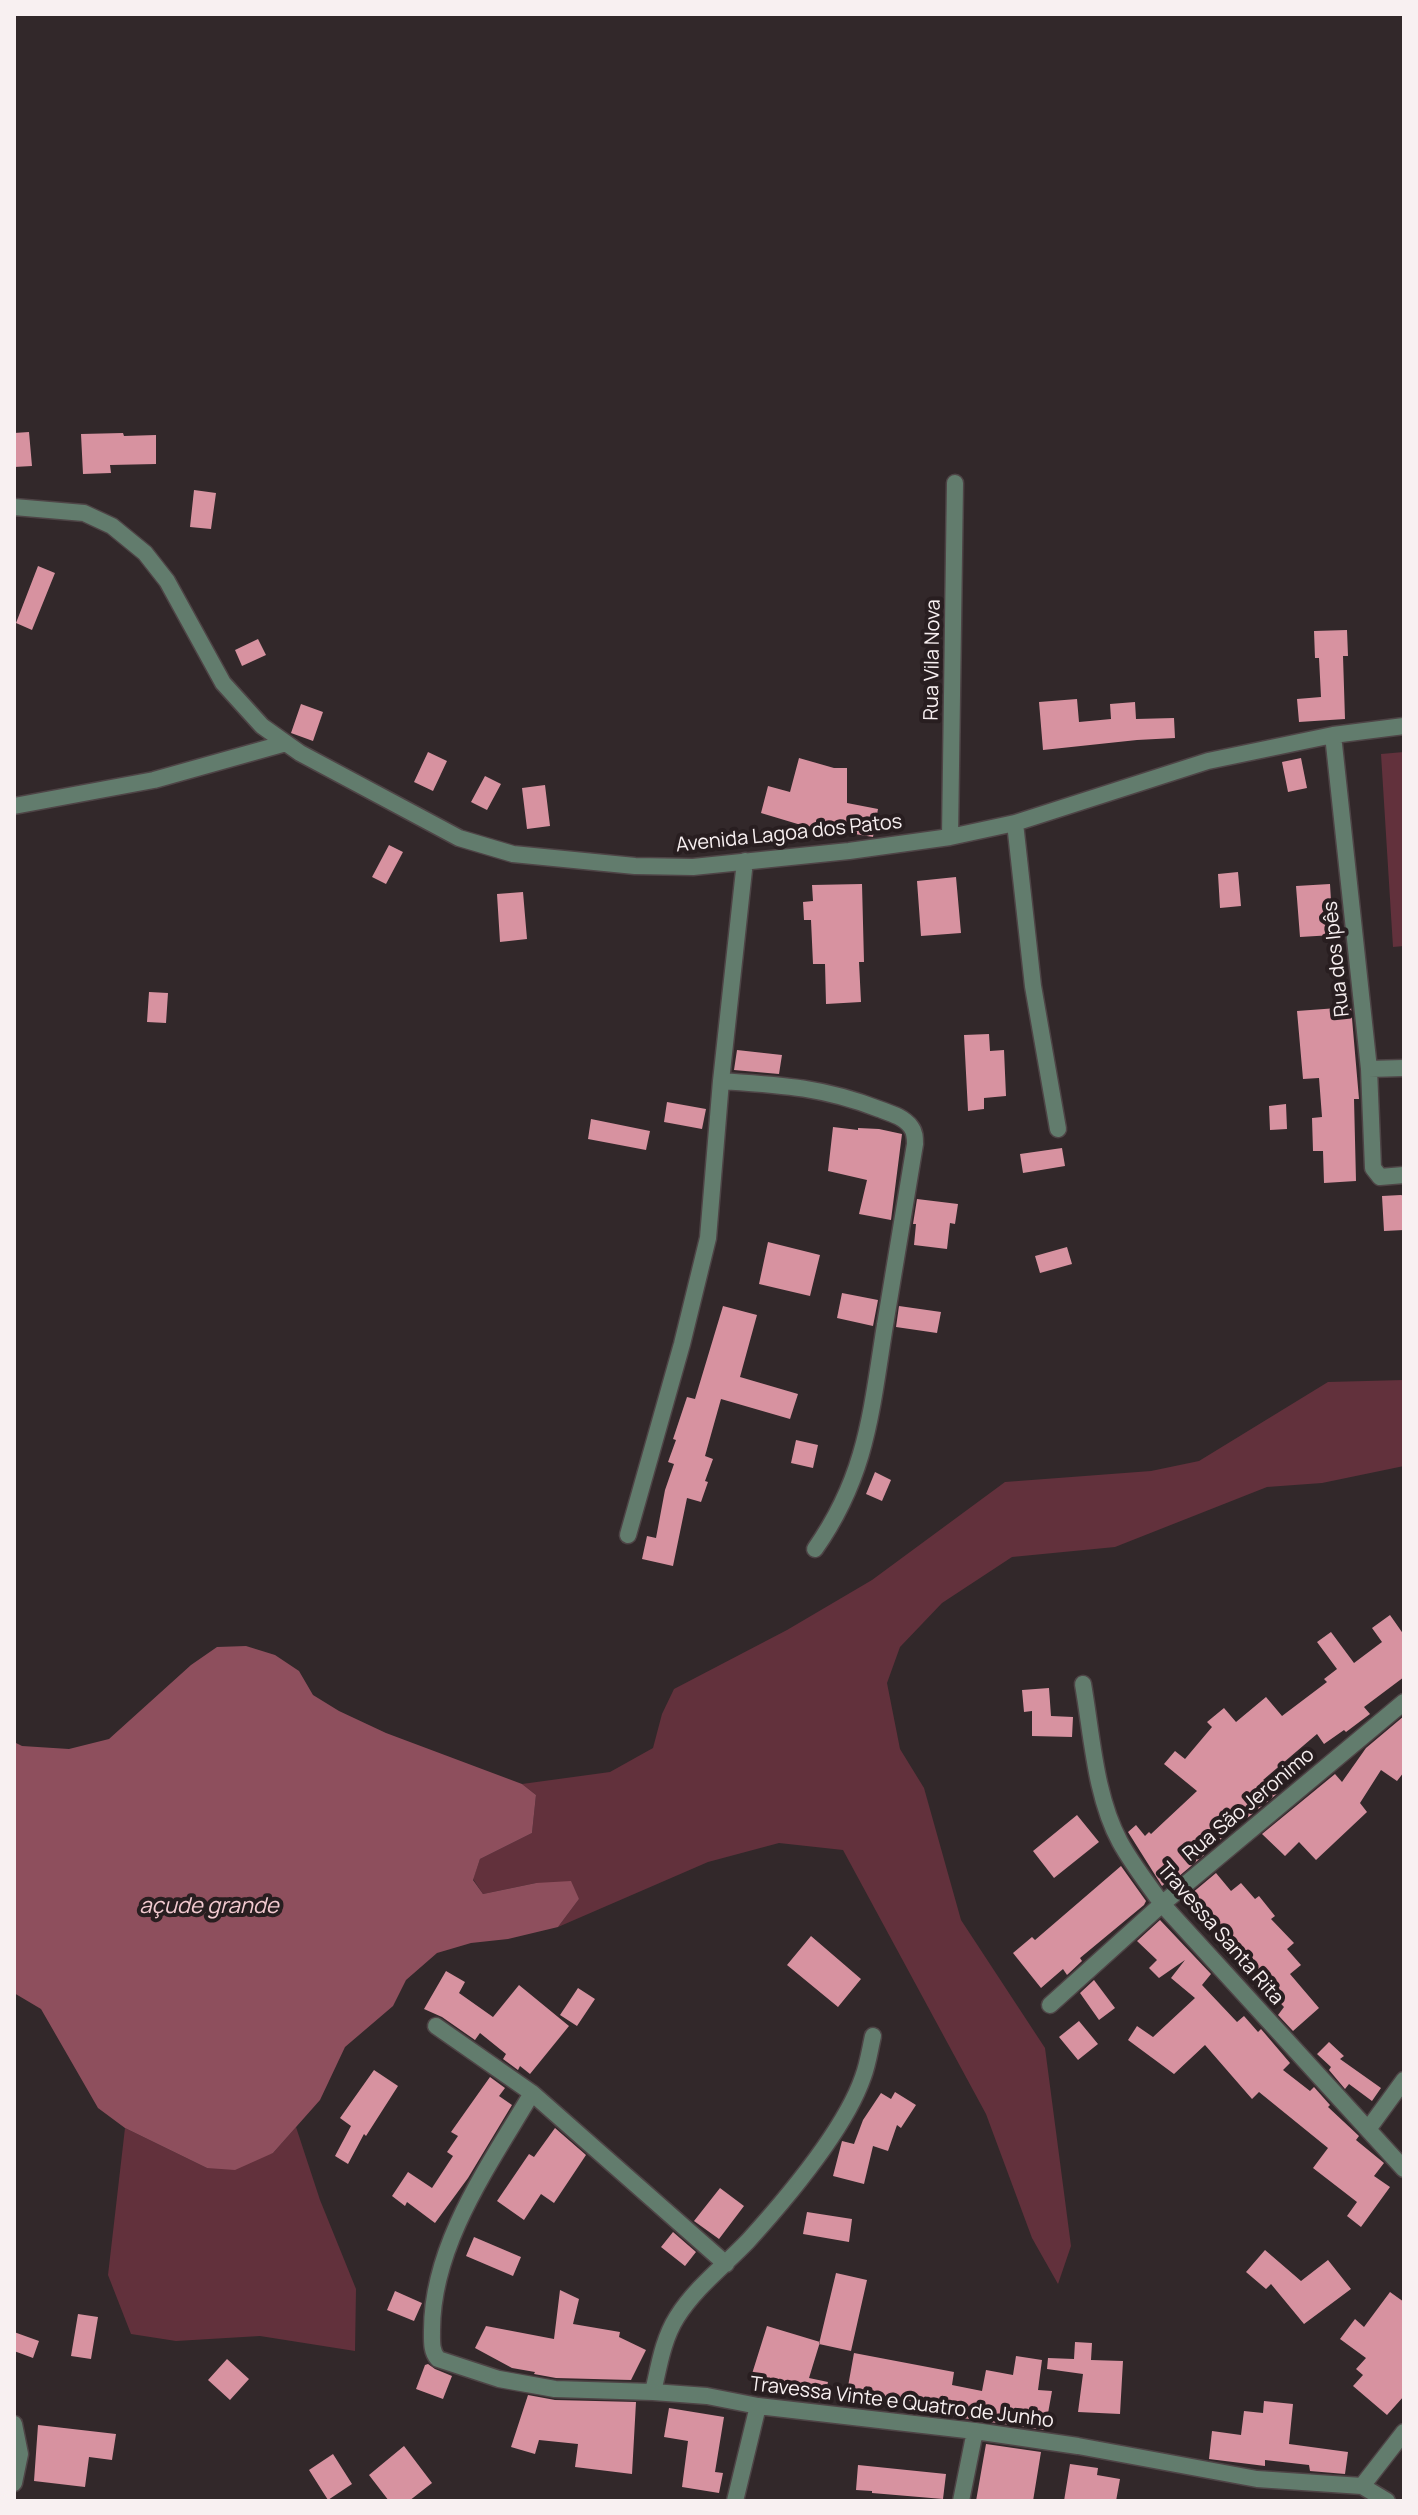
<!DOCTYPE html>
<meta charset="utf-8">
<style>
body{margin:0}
#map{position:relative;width:1418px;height:2515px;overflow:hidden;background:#32282a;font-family:Manrope,sans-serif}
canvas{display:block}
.frame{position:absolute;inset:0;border:16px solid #f8f0f1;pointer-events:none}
</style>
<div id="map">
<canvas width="1418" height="2515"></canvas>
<div class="frame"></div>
</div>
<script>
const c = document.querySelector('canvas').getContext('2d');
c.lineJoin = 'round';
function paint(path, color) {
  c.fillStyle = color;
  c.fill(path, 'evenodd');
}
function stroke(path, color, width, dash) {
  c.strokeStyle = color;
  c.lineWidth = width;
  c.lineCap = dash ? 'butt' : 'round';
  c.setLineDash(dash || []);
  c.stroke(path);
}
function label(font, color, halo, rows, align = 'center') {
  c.font = font + ' Manrope,sans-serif';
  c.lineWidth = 8;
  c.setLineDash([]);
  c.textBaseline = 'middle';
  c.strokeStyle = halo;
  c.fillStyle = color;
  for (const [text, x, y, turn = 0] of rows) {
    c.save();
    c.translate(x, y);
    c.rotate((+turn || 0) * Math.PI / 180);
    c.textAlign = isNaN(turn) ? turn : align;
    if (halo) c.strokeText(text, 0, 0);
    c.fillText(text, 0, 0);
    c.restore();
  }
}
paint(new Path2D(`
 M1404 752V946L1393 947 1381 754Z
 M1404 1380V1466L1322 1483 1267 1487 1115 1547 1012 1557 942 1603 900 1647 887 1683 900 1749 924 1788 961 1920 1045 2048 1071 2246 1058 2284 1032 2238 986 2114 843 1850 779 1843 708 1862 558 1927 579 1899 536 1883 483 1894 473 1879 480 1859 532 1833 536 1795 522 1784 610 1772 653 1748 662 1714 674 1689 787 1630 872 1580 1005 1482 1151 1471 1199 1461 1328 1382Z
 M296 2127 320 2200 356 2289 355 2351 260 2336 176 2341 131 2334 108 2275 125 2128 207 2168 273 2153Z`), '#62313c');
paint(new Path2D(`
 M246 1646 275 1655 299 1671 313 1695 339 1711 386 1733 522 1784 536 1795 532 1833 480 1859 473 1880 483 1894 536 1883 571 1881 579 1899 558 1927 508 1939 471 1943 437 1953 406 1980 393 2006 345 2047 320 2100 273 2153 235 2170 207 2168 125 2128 98 2108 41 2009 14 1993V1742L22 1746 69 1749 109 1739 191 1665 217 1647Z`), '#8e4f5d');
paint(new Path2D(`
 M29 432 32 466 14 467V433Z
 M123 433 124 436 156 435V464L110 465 111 473 83 474 81 434Z
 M194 490 216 493 211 529 190 527Z
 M38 566 55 573 32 630 16 623Z
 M1347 630 1348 656H1343L1345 719 1299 722 1297 699 1321 697 1319 658H1315L1314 631Z
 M258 639 266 655 242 666 235 650Z
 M1077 699 1079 722 1111 719 1110 704 1135 702 1136 719 1174 718 1175 738 1137 740 1043 750 1039 702Z
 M301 704 323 712 313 741 291 733Z
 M428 752 447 761 433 791 414 782Z
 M799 758 834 768H847V803L878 809 873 837 801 825 761 813 768 786 790 792Z
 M1301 758 1307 788 1288 792 1282 762Z
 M485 776 501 784 487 810 471 802Z
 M545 785 550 826 527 829 522 788Z
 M389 845 403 852 386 884 372 877Z
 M1238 872 1241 906 1220 908 1218 874Z
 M956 877 961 933 921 936 917 881Z
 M862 884 864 962H859L861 1002 826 1004 825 964H813L811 920H804L803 902 813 901 812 885Z
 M1330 884 1333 935 1300 937 1296 886Z
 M523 892 527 939 500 942 497 894Z
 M149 992 168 993 166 1023 147 1022Z
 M1351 1007 1359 1099H1354L1356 1181 1324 1183 1323 1151H1313L1312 1118 1322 1117 1319 1078 1303 1079 1297 1011Z
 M989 1034 990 1051 1004 1050 1006 1096 984 1098V1109L968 1111 964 1035Z
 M737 1050 782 1055 779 1074 734 1070Z
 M667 1102 706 1109 702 1129 664 1122Z
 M1286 1104 1287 1129 1270 1130 1269 1106Z
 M591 1119 650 1131 646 1150 588 1139Z
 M833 1127 858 1130V1128L879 1129 902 1134 891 1220 859 1214 867 1180 828 1171Z
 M1062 1148 1065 1166 1023 1173 1020 1154Z
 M1401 1195 1404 1196V1230L1384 1231 1382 1196Z
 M917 1199 958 1204 955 1224 950 1223 947 1249 914 1245 916 1224H913Z
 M768 1242 820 1255 810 1296 759 1284Z
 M1067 1247 1072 1264 1040 1273 1035 1256Z
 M842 1293 878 1300 873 1326 837 1318Z
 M723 1306 757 1315 740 1377 798 1394 790 1419 721 1399 705 1456 713 1459 705 1481 708 1482 701 1502 687 1498 673 1566 642 1559 647 1536 656 1538 665 1490 674 1464 668 1462 676 1440 673 1439 687 1397 695 1399Z
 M899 1306 941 1312 937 1333 896 1327Z
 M796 1440 818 1445 813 1468 791 1463Z
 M875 1472 891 1480 882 1501 866 1494Z
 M1390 1615 1404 1635V1677L1364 1707 1370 1714 1346 1732 1344 1730 1324 1744 1317 1734 1263 1780 1278 1793 1246 1819 1244 1817 1203 1856 1172 1882 1170 1879 1162 1886 1128 1832 1136 1825 1145 1836 1149 1832 1151 1834 1197 1791 1164 1764 1175 1751 1185 1759 1212 1727 1207 1722 1224 1708 1236 1722 1266 1697 1282 1716 1327 1682 1324 1679 1337 1669 1317 1642 1331 1632 1354 1663 1382 1642 1372 1628Z
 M1049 1688 1051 1716 1073 1717 1072 1737 1032 1736V1711L1024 1712 1022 1690Z
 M1404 1716V1772L1397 1781 1381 1770 1360 1803 1367 1812 1316 1860 1299 1842 1285 1856 1262 1834 1335 1774 1342 1782 1366 1748Z
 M1077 1815 1099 1842 1054 1878 1033 1851Z
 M1121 1866 1146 1901 1144 1905 1080 1958 1082 1961 1067 1975 1063 1969 1041 1988 1013 1953 1032 1937 1035 1940Z
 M1216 1873 1231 1891 1241 1883 1255 1899 1259 1896 1275 1916 1271 1919 1294 1943 1287 1949 1301 1965 1290 1974 1319 2008 1293 2031 1278 2015 1284 2007 1257 1978 1203 1912 1198 1915 1185 1899Z
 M1160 1920 1211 1974 1202 1985 1237 2022 1244 2016 1258 2032 1261 2029 1290 2063 1283 2070 1310 2091 1314 2087 1330 2105 1328 2107 1359 2136 1356 2140 1384 2163 1374 2176 1390 2187 1361 2227 1347 2216 1357 2202 1313 2168 1328 2148 1259 2092 1252 2099 1205 2045 1174 2074 1128 2040 1137 2026 1153 2037 1195 1998 1171 1978 1185 1960 1159 1978 1149 1968 1157 1960 1137 1941Z
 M811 1936 861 1979 838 2007 787 1965Z
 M446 1971 465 1982 459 1993 493 2017 519 1985 569 2026 530 2074 520 2066 518 2070 503 2059 506 2054 480 2033 475 2040 442 2017 424 2009Z
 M1094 1980 1115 2008 1099 2020 1080 1993Z
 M578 1988 595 1999 577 2026 560 2015Z
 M1079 2021 1098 2044 1078 2060 1059 2037Z
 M1329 2042 1344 2056 1340 2059 1381 2088 1372 2101 1349 2084 1345 2089 1329 2070 1331 2067 1317 2054Z
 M374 2070 398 2086 366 2136 364 2134 348 2164 335 2156 351 2126 340 2118Z
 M490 2077 505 2088 499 2096 512 2105 468 2178 435 2223 407 2202 405 2206 392 2196 408 2172 432 2188 453 2156 447 2152 458 2136 451 2132Z
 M895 2092 916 2105 901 2128 897 2125 888 2151 873 2146 864 2184 833 2176 842 2141 854 2144 863 2120 881 2093 891 2099Z
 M555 2128 586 2155 554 2203 541 2194 524 2220 497 2201 529 2154 534 2157Z
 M720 2188 744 2206 719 2239 694 2221Z
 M807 2212 852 2219 849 2242 803 2234Z
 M673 2232 696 2252 685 2266 661 2247Z
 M474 2237 521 2257 513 2276 466 2256Z
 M1265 2250 1301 2281 1328 2260 1351 2289 1304 2324 1271 2284 1266 2289 1246 2272Z
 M836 2273 867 2280 851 2351 819 2344Z
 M560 2290 579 2299 573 2324 620 2332 619 2337 646 2350 631 2380 556 2378 534 2374 535 2372 512 2368 475 2348 486 2326 554 2339Z
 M395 2291 422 2303 414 2321 387 2310Z
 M1390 2292 1404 2302V2396L1387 2415 1353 2386 1363 2375 1356 2369 1366 2358 1340 2339 1355 2319 1364 2327Z
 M78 2314 98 2317 91 2359 71 2356Z
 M767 2326 820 2342 809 2378 828 2382 823 2402 804 2399 806 2394 751 2377Z
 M14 2332 39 2341 33 2358 14 2351Z
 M1075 2342 1092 2343 1091 2360 1123 2361 1120 2414 1078 2412 1083 2374 1047 2369 1048 2358 1074 2359Z
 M854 2353 954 2372 952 2385 982 2391 986 2370 1013 2375 1016 2356 1042 2360 1038 2390 1052 2391 1045 2430 921 2412 923 2403 847 2392Z
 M227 2359 249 2379 230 2400 208 2380Z
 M428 2364 435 2369 452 2376 443 2399 416 2389 425 2365Z
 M528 2395 555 2400 636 2402 632 2474 575 2467 578 2444 539 2440 535 2454 511 2447Z
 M1264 2401 1293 2404 1289 2444 1348 2452 1345 2474 1310 2471 1309 2465 1265 2460V2466L1209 2459 1212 2431 1241 2435 1244 2411 1263 2413Z
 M669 2408 724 2417 715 2472 723 2473 719 2493 682 2487 688 2441 664 2437Z
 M38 2425 116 2434 112 2460 89 2457 85 2487 34 2481Z
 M986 2444 1041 2452 1033 2501H976Z
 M404 2446 432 2483 409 2501H389L369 2475Z
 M333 2454 352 2484 328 2500 309 2470Z
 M1070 2464 1098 2468 1097 2475 1120 2479 1116 2501H1064Z
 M858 2465 946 2474 943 2499 872 2493V2491L856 2490Z`), '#d792a0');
const street = new Path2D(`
 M14 507 84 513 112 526 145 553 167 581 223 683 262 726 300 753 459 838 513 854 635 866 693 867 849 851 950 837 1015 823 1208 761 1333 735 1404 726
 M1333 735 1369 1069 1373 1168 1380 1177 1404 1175
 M14 806 154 780 286 743
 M1015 823 1033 986 1058 1129
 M950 837 955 483
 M1369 1069 1404 1068
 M721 1081C781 1085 822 1087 879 1109 890 1113 904 1117 911 1127 915 1132 915 1138 915 1144 905 1205 895 1265 885 1325 871 1412 867 1475 815 1549
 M628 1535 682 1344 708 1238 721 1081 745 861
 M1083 1684C1092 1735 1095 1796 1120 1842 1132 1864 1148 1884 1162 1904L1404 2169
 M1050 2005 1162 1904 1404 1702
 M436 2026 532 2093 726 2264
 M532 2093C490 2164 432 2244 432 2330 432 2341 431 2351 438 2359L499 2379 555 2389 653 2392 707 2396 758 2406 975 2431 1078 2446 1257 2479 1362 2486 1387 2501
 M1369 2128 1404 2080
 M653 2392C659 2366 663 2339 677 2317 696 2287 724 2266 748 2241 786 2199 845 2129 863 2077 868 2064 870 2049 873 2036
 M14 2424 20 2454 14 2483
 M1362 2486 1404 2432
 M735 2501 758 2406
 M961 2501 975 2431`);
stroke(street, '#4e4446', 19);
stroke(street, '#627c6d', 16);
label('20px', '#f8f0f1', '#281e20', [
 ["Rua Vila Nova",933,660,-89],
 ["Avenida Lagoa dos Patos",789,834,-6],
 ["Rua dos Ipês",1337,959,-96],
 ["Rua São Jeronimo",1249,1805,-40],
 ["Travessa Santa Rita",1220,1934,49],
 ["Travessa Vinte e Quatro de Junho",902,2403,7]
]);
label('italic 22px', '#f3cbd1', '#281e20', [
 ["açude grande",209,1907]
]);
</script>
